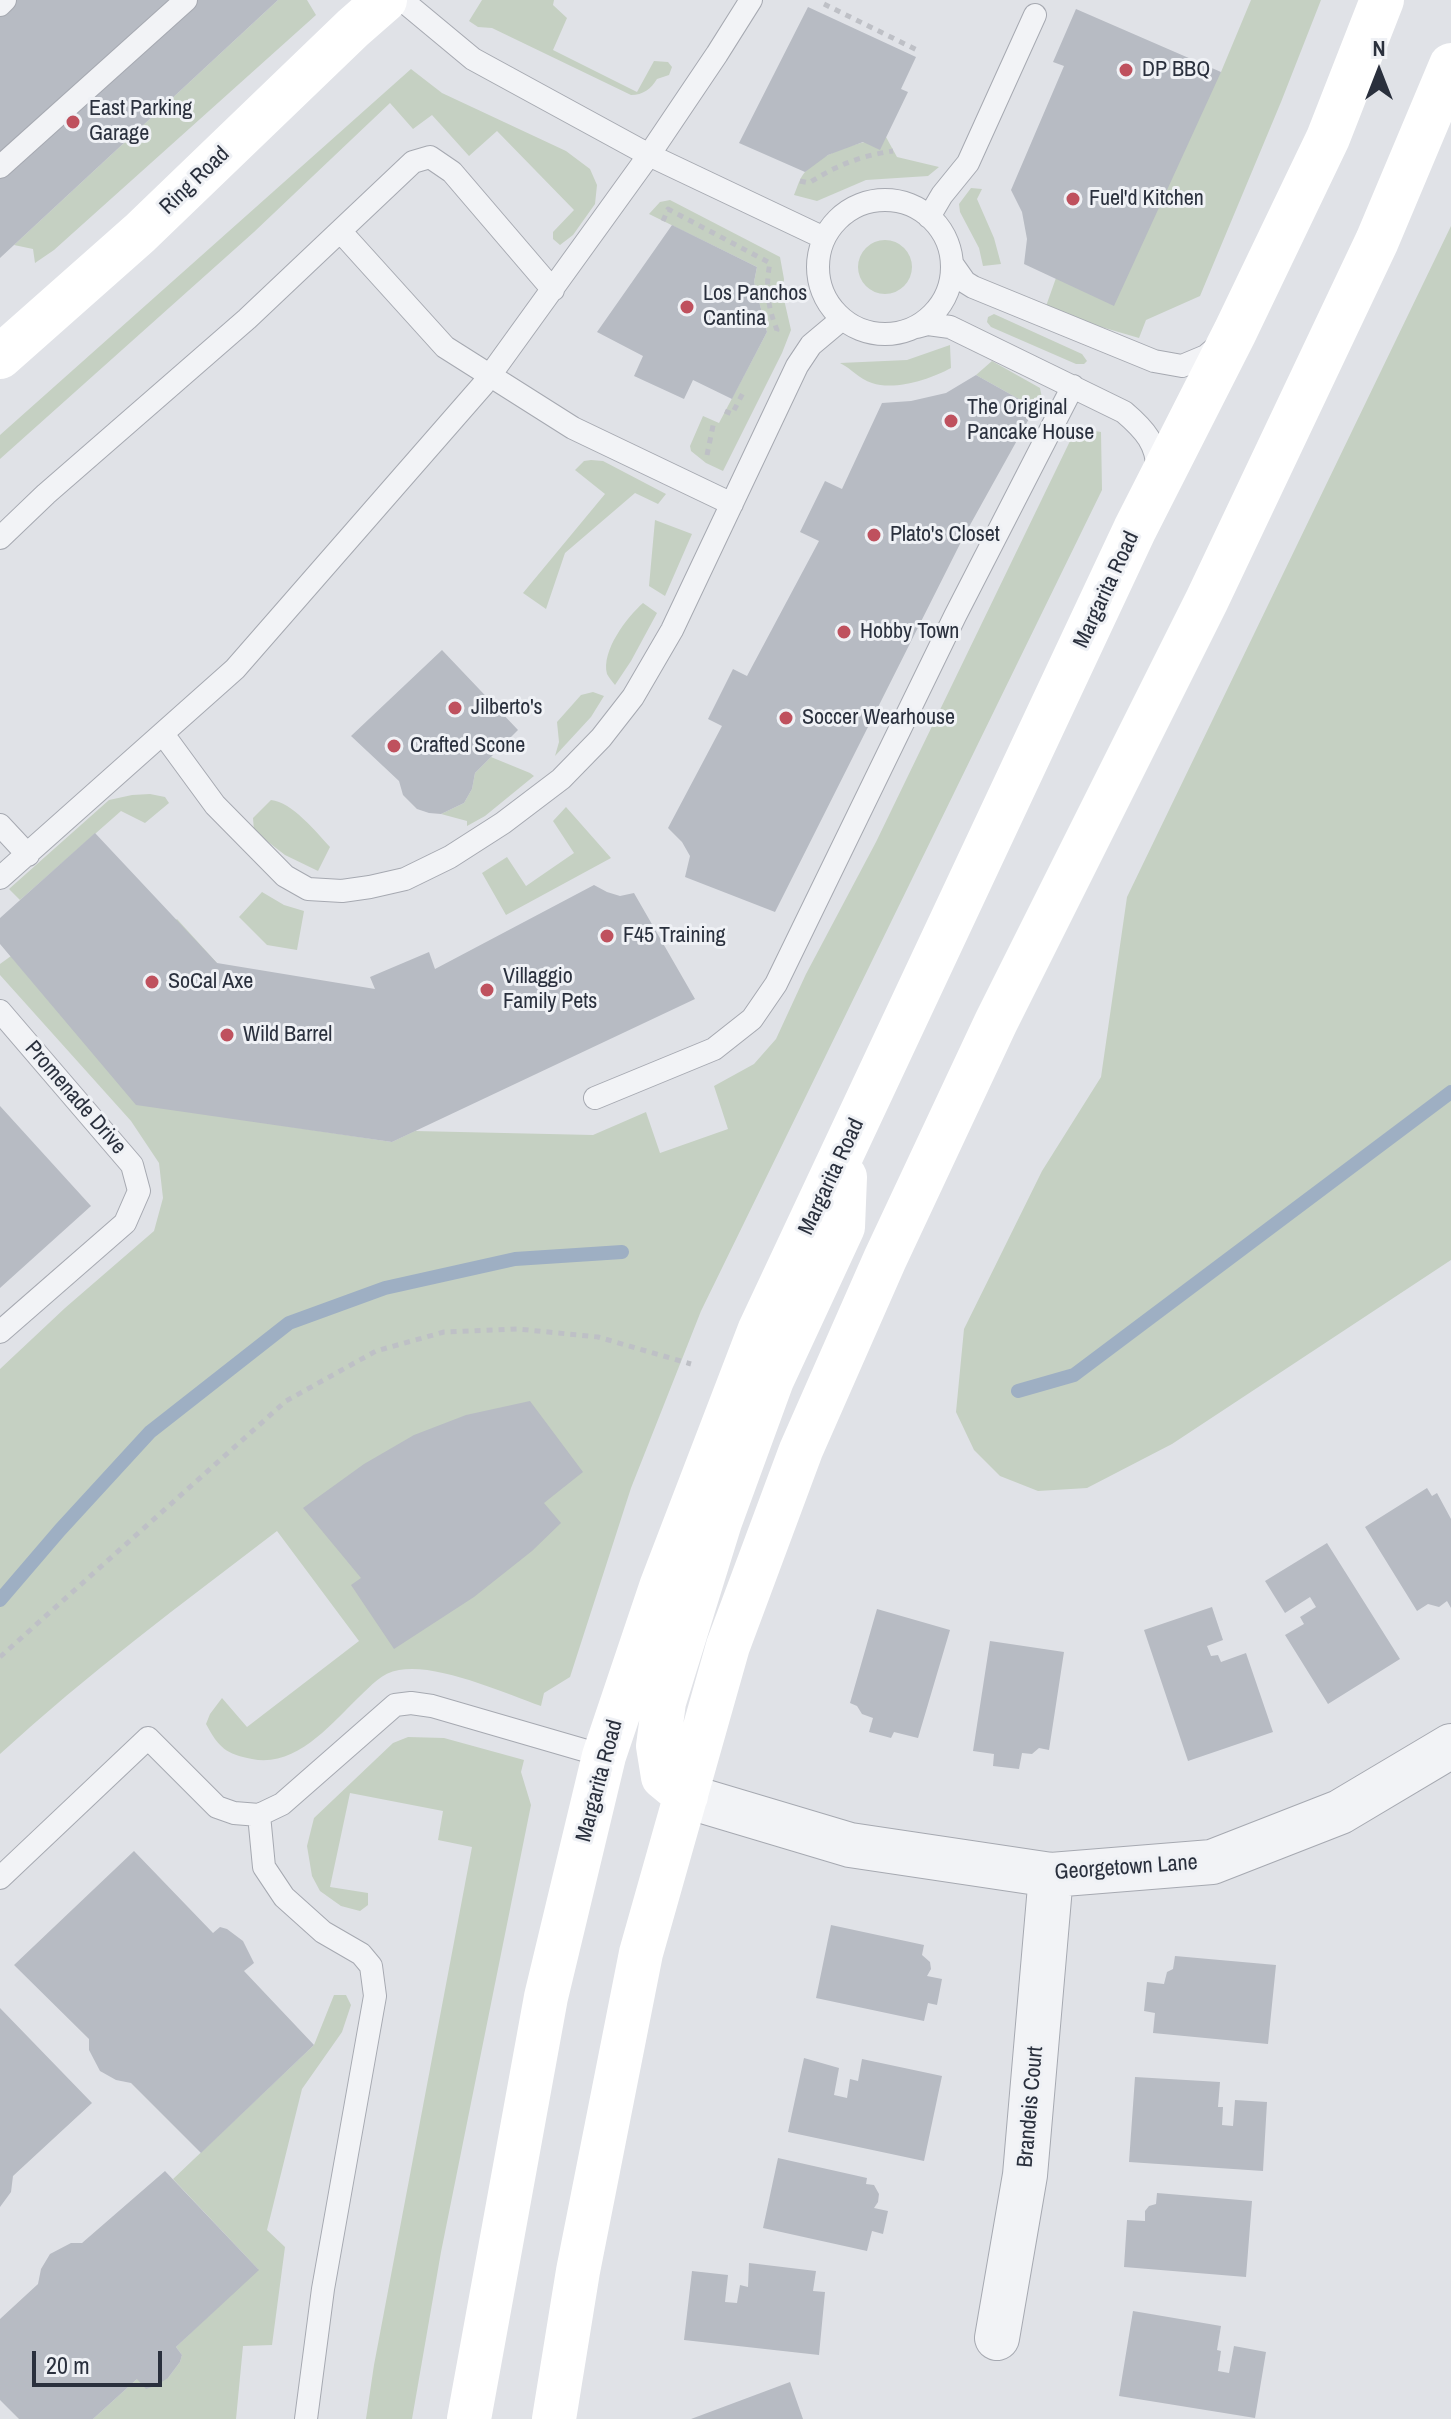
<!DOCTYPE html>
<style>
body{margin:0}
#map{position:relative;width:1451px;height:2419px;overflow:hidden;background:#e0e2e7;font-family:"Archivo Narrow",sans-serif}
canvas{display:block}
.north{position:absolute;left:1339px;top:32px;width:80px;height:80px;-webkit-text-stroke:6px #eff1f5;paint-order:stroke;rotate:0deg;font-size:22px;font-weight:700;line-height:32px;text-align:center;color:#2a303d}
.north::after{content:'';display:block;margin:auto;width:28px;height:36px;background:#2a303d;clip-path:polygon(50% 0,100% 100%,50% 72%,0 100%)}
.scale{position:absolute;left:32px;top:2351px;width:130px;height:36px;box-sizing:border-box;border:4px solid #2a303d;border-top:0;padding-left:10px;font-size:24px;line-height:28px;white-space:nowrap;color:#2a303d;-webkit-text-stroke:6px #eff1f5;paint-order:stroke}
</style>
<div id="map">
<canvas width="1451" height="2419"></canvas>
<div class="north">N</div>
<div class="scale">20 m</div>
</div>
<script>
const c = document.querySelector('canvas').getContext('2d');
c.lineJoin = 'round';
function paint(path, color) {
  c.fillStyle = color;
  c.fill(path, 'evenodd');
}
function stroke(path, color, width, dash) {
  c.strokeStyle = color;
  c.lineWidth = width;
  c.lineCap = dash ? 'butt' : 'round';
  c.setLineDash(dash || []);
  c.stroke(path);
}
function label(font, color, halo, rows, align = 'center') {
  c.font = font + ' "Archivo Narrow",sans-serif';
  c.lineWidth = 6;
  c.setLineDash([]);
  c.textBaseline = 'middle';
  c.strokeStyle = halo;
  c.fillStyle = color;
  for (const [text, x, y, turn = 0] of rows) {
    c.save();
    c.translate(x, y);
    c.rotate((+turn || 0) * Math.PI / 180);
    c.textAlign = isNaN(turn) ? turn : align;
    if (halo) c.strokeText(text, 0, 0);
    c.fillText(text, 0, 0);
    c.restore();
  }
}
paint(new Path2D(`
 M278 0H307L316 15 54 250 35 263 33 249 14 245Z
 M482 0H554L553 5 567 18 553 50 637 92 654 61 668 62 672 67 669 75 657 79C651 89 643 95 631 95L492 28 478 27 469 21Z
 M1251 0H1321L1281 102 1200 296 1146 320 1139 338 1074 319 1045 309 1056 278 1221 72Z
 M411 69 442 93 566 151 590 169 597 185 595 204 573 235 560 245 553 239V232L574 210 497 131 469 156 432 115 413 129 390 103 254 232 0 459V435Z
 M886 137 897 157 939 167 928 176 866 180 817 201 794 195C797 188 800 177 805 172 821 152 862 142 886 137Z
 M971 188 982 189 977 199 994 238 1001 264 983 266 979 248 960 212 959 204Z
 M670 200 780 257 784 279 783 295 791 330 782 353 723 471 706 463 691 451 690 446 703 416 719 423 767 332 754 282 757 267 649 214 660 202Z
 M1451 226V1260L1172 1444 1087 1488 1038 1491 1000 1476 974 1450 956 1412 964 1329 1042 1171 1101 1077 1127 897Z
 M858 267a27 27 0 1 1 54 0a27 27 0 1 1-54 0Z
 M994 314 1082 354 1087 361 1084 364H1076L991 327 987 322 988 317Z
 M950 345 951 368C931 379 895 391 872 383 859 379 852 369 840 363L907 360Z
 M992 361 1040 388 1042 398 1035 408 976 375Z
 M1082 429 1101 432 1102 490 701 1311 631 1488 570 1677 544 1693 541 1706C504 1693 438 1663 399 1670 381 1673 372 1685 359 1697 331 1724 296 1768 252 1759 226 1754 219 1748 206 1724L210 1714 222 1698 247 1727 359 1641 277 1531C183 1603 87 1674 0 1754V1369L65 1308 154 1231 163 1198 159 1163 131 1121 0 975V964L11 956 65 1019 177 919 217 963 180 1110 392 1142 415 1131 593 1135 646 1112 660 1153 728 1129 714 1086 754 1064 776 1039 806 974 876 842 1070 441Z
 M591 460 603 461 666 494 658 504 635 493 565 553 546 609 523 593 605 494 575 470 584 461Z
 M655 520 692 534 665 596 649 586Z
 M643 603 657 613 631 661 615 685C612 681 609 678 607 674 601 651 627 617 643 603Z
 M593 692 604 696 591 717 555 756 559 742 557 722 581 695Z
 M491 757 530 773 534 776 485 816 467 826V821L441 814 464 803 472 789 475 773Z
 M150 794 165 797 169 803 145 823 121 811 20 900 9 889 109 800 132 795Z
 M271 800C292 802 316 832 330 847L318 871 285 855 254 831 253 818Z
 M566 807 611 858 506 915 482 873 507 857 526 886 574 853 553 821Z
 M262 892 284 905 304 911 297 950 267 945 239 917Z
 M408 1737 444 1738 524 1760 521 1772 531 1805 441 2252 412 2419H366L374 2365 472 1847 438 1840 443 1811 350 1793 330 1887 368 1893V1905L360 1911 341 1906 320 1891 312 1876 307 1846 314 1818 393 1743Z
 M334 1995H346L351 2005 342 2032 302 2089 267 2230 285 2247 272 2345 243 2346 236 2419H93L137 2379 168 2378 180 2362 182 2355 176 2347 258 2269 173 2179 314 2045Z`), '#c5d0c2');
stroke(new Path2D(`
 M1018 1391 1074 1375 1451 1092
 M0 1600 60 1530 150 1432 289 1323 385 1288 515 1259 622 1252`), '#9eafc3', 14);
paint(new Path2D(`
 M0 0H278L0 258Z
 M808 7 916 57 901 89 908 92 880 150 863 142 828 155 805 172 739 143Z
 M1076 9 1221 72 1114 306 1024 264 1027 239 1022 212 1011 190 1064 66 1053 62Z
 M672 225 757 267 754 282 767 332 732 399 693 380 684 399 634 376 643 356 597 332Z
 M976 375 1035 408 965 534 775 912 685 877 690 856 682 842 668 828 722 726 708 719 733 669 747 676 819 541 800 532 825 481 842 489 882 403 911 401 946 393Z
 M442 650 518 730 475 773 472 789 464 803 441 814 429 813 417 809 403 795 399 781 351 736Z
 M95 833 217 963 375 989 370 977 429 952 435 969 594 885 607 892 620 896 634 893 695 999 392 1142 136 1105 0 944V918Z
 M0 1106 91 1206 0 1288Z
 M530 1401 583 1472 544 1503 561 1523 532 1551 474 1597 394 1649 351 1585 361 1578 303 1508 364 1464 414 1435 466 1415Z
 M1427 1488 1432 1496 1437 1493 1451 1519V1608L1447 1601 1439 1607 1428 1604 1417 1611 1365 1527Z
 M1327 1543 1400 1659 1328 1704 1285 1635 1304 1624 1300 1617 1316 1607 1310 1597 1285 1613 1265 1581Z
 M1212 1607 1223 1640 1207 1646 1211 1656 1218 1655 1221 1662 1246 1653 1273 1732 1188 1761 1144 1630Z
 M877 1609 950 1630 918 1738 894 1732 891 1738 869 1732 873 1718 862 1714 857 1706 850 1703Z
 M990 1641 1064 1652 1049 1750 1039 1748 1032 1754 1022 1753 1019 1769 993 1766 994 1754 973 1751Z
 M134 1851 213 1933 220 1927 227 1929 243 1941 254 1963 244 1971 314 2045 201 2153 131 2083 116 2080 100 2071 89 2050V2039L14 1965Z
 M831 1925 924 1945 922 1955 930 1962 931 1969 927 1976 942 1979 937 2005 928 2003 924 2021 816 1998Z
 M1175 1956 1276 1965 1268 2044 1153 2033 1155 2013 1144 2011 1147 1982 1164 1984 1167 1972 1173 1969Z
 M0 2008 92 2103 13 2176 11 2192 0 2207Z
 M804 2058 839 2068 834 2095 847 2098 850 2079 858 2081 862 2059 942 2076 924 2161 788 2132Z
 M1135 2077 1220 2082 1218 2107H1223L1222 2125 1233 2126 1235 2100 1267 2102 1263 2171 1129 2162Z
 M778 2158 867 2178 866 2184 874 2185 879 2194 878 2202 874 2208 888 2211 883 2234 872 2231 867 2251 763 2228Z
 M165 2171 259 2270 176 2347 182 2355 180 2362 168 2378 157 2385 146 2389 137 2379 93 2419H19L0 2400V2319L38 2284 41 2269 50 2254 71 2243H82Z
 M1157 2193 1252 2201 1246 2277 1124 2267 1127 2220 1145 2221V2211L1149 2206 1156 2204Z
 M749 2263 816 2271 813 2291 825 2292 819 2355 684 2340 692 2271 728 2275 725 2302 737 2303 740 2285 748 2287Z
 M1133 2311 1221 2326 1217 2350 1221 2351 1218 2371 1229 2373 1234 2346 1266 2352 1255 2418 1119 2396Z
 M790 2382 803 2419H691Z`), '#b7bbc3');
const lane = new Path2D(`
 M402 0 473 59 649 155 824 238
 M0 5 5 0
 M0 167 186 0
 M818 267a67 67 0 1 1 134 0a67 67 0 1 1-134 0Z
 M929 217 942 195 968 163 1035 15
 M341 232 445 347 573 428 732 504
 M953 265 965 282 973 287 1154 361 1182 366 1206 356 1219 345
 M917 327 928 324 950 327 1124 412C1144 429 1159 445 1157 473
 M0 538 46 494 247 319 413 162 430 157 452 172 553 290
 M163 734 215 805 285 876 308 889 342 891 370 887 405 879 450 857 503 823 561 779 601 738 633 697 672 630 797 366 811 345 842 319
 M0 825 28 855
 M0 878 235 669 483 385 649 155 717 54 751 0
 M0 1011 132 1165 139 1191 125 1223 0 1332
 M595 1098 714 1049 752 1019 776 984 955 616 1073 386
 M259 1815 264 1867 284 1897 323 1932 361 1954 371 1966 375 1996 323 2289 306 2419
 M0 1878 148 1738 217 1807 234 1813 259 1815 282 1804 395 1705 411 1703 432 1706 604 1756`);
const street = new Path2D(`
 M686 1796 850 1845 1051 1875 1212 1862 1340 1812 1451 1746
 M997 2338 1025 2175 1051 1875`);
stroke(lane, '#a6a9b1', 24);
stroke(street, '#a6a9b1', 46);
stroke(new Path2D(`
 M824 4 919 51
 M800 181 809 183C837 165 860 156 893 151
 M663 221 668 209 770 263C765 287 768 308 777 330L775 335
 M725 411 732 414 745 389
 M707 455 714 421
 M0 1657 286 1401 376 1351 444 1332 518 1329 598 1337 691 1364`), '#bec0c6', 5, [6, 6]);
stroke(lane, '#f2f3f6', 22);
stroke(street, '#f2f3f6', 44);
stroke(new Path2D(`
 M0 357 140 233 353 28 385 0
 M686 1796 663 1777 658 1746 664 1702 720 1522 772 1380 843 1227 845 1177
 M469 2419 546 1997 604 1756 661 1587 760 1329 1135 529 1235 332 1328 138 1382 0
 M554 2419 578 2271 641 1953 728 1646 801 1450 885 1259 996 1022 1207 600 1377 241 1451 65`), '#fff', 44);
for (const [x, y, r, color] of [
 [1126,70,8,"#bf515e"],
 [73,122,8,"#bf515e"],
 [1073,199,8,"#bf515e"],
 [687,307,8,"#bf515e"],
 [951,421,8,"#bf515e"],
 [874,535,8,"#bf515e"],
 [844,632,8,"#bf515e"],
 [455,708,8,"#bf515e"],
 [786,718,8,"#bf515e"],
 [394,746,8,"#bf515e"],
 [607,936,8,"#bf515e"],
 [152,982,8,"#bf515e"],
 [487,990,8,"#bf515e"],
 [227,1035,8,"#bf515e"]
]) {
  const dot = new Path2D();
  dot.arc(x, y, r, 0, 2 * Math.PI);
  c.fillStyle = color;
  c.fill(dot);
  stroke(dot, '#eff1f5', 3);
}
label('22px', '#2a303d', '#eff1f5', [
 ["DP BBQ",1142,70],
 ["East Parking",89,109],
 ["Garage",89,134],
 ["Fuel'd Kitchen",1089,199],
 ["Los Panchos",703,294],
 ["Cantina",703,319],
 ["The Original",967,408],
 ["Pancake House",967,433],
 ["Plato's Closet",890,535],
 ["Hobby Town",860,632],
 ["Jilberto's",471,708],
 ["Soccer Wearhouse",802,718],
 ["Crafted Scone",410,746],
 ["F45 Training",623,936],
 ["Villaggio",503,977],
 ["Family Pets",503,1002],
 ["SoCal Axe",168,982],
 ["Wild Barrel",243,1035]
], 'left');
label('22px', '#2a303d', '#eff1f5', [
 ["Ring Road",195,181,-44],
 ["Margarita Road",1107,590,-65],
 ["Promenade Drive",75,1098,49],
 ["Margarita Road",832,1177,-65],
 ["Margarita Road",600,1781,-75],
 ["Georgetown Lane",1126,1868,-4],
 ["Brandeis Court",1031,2107,-85]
]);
</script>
